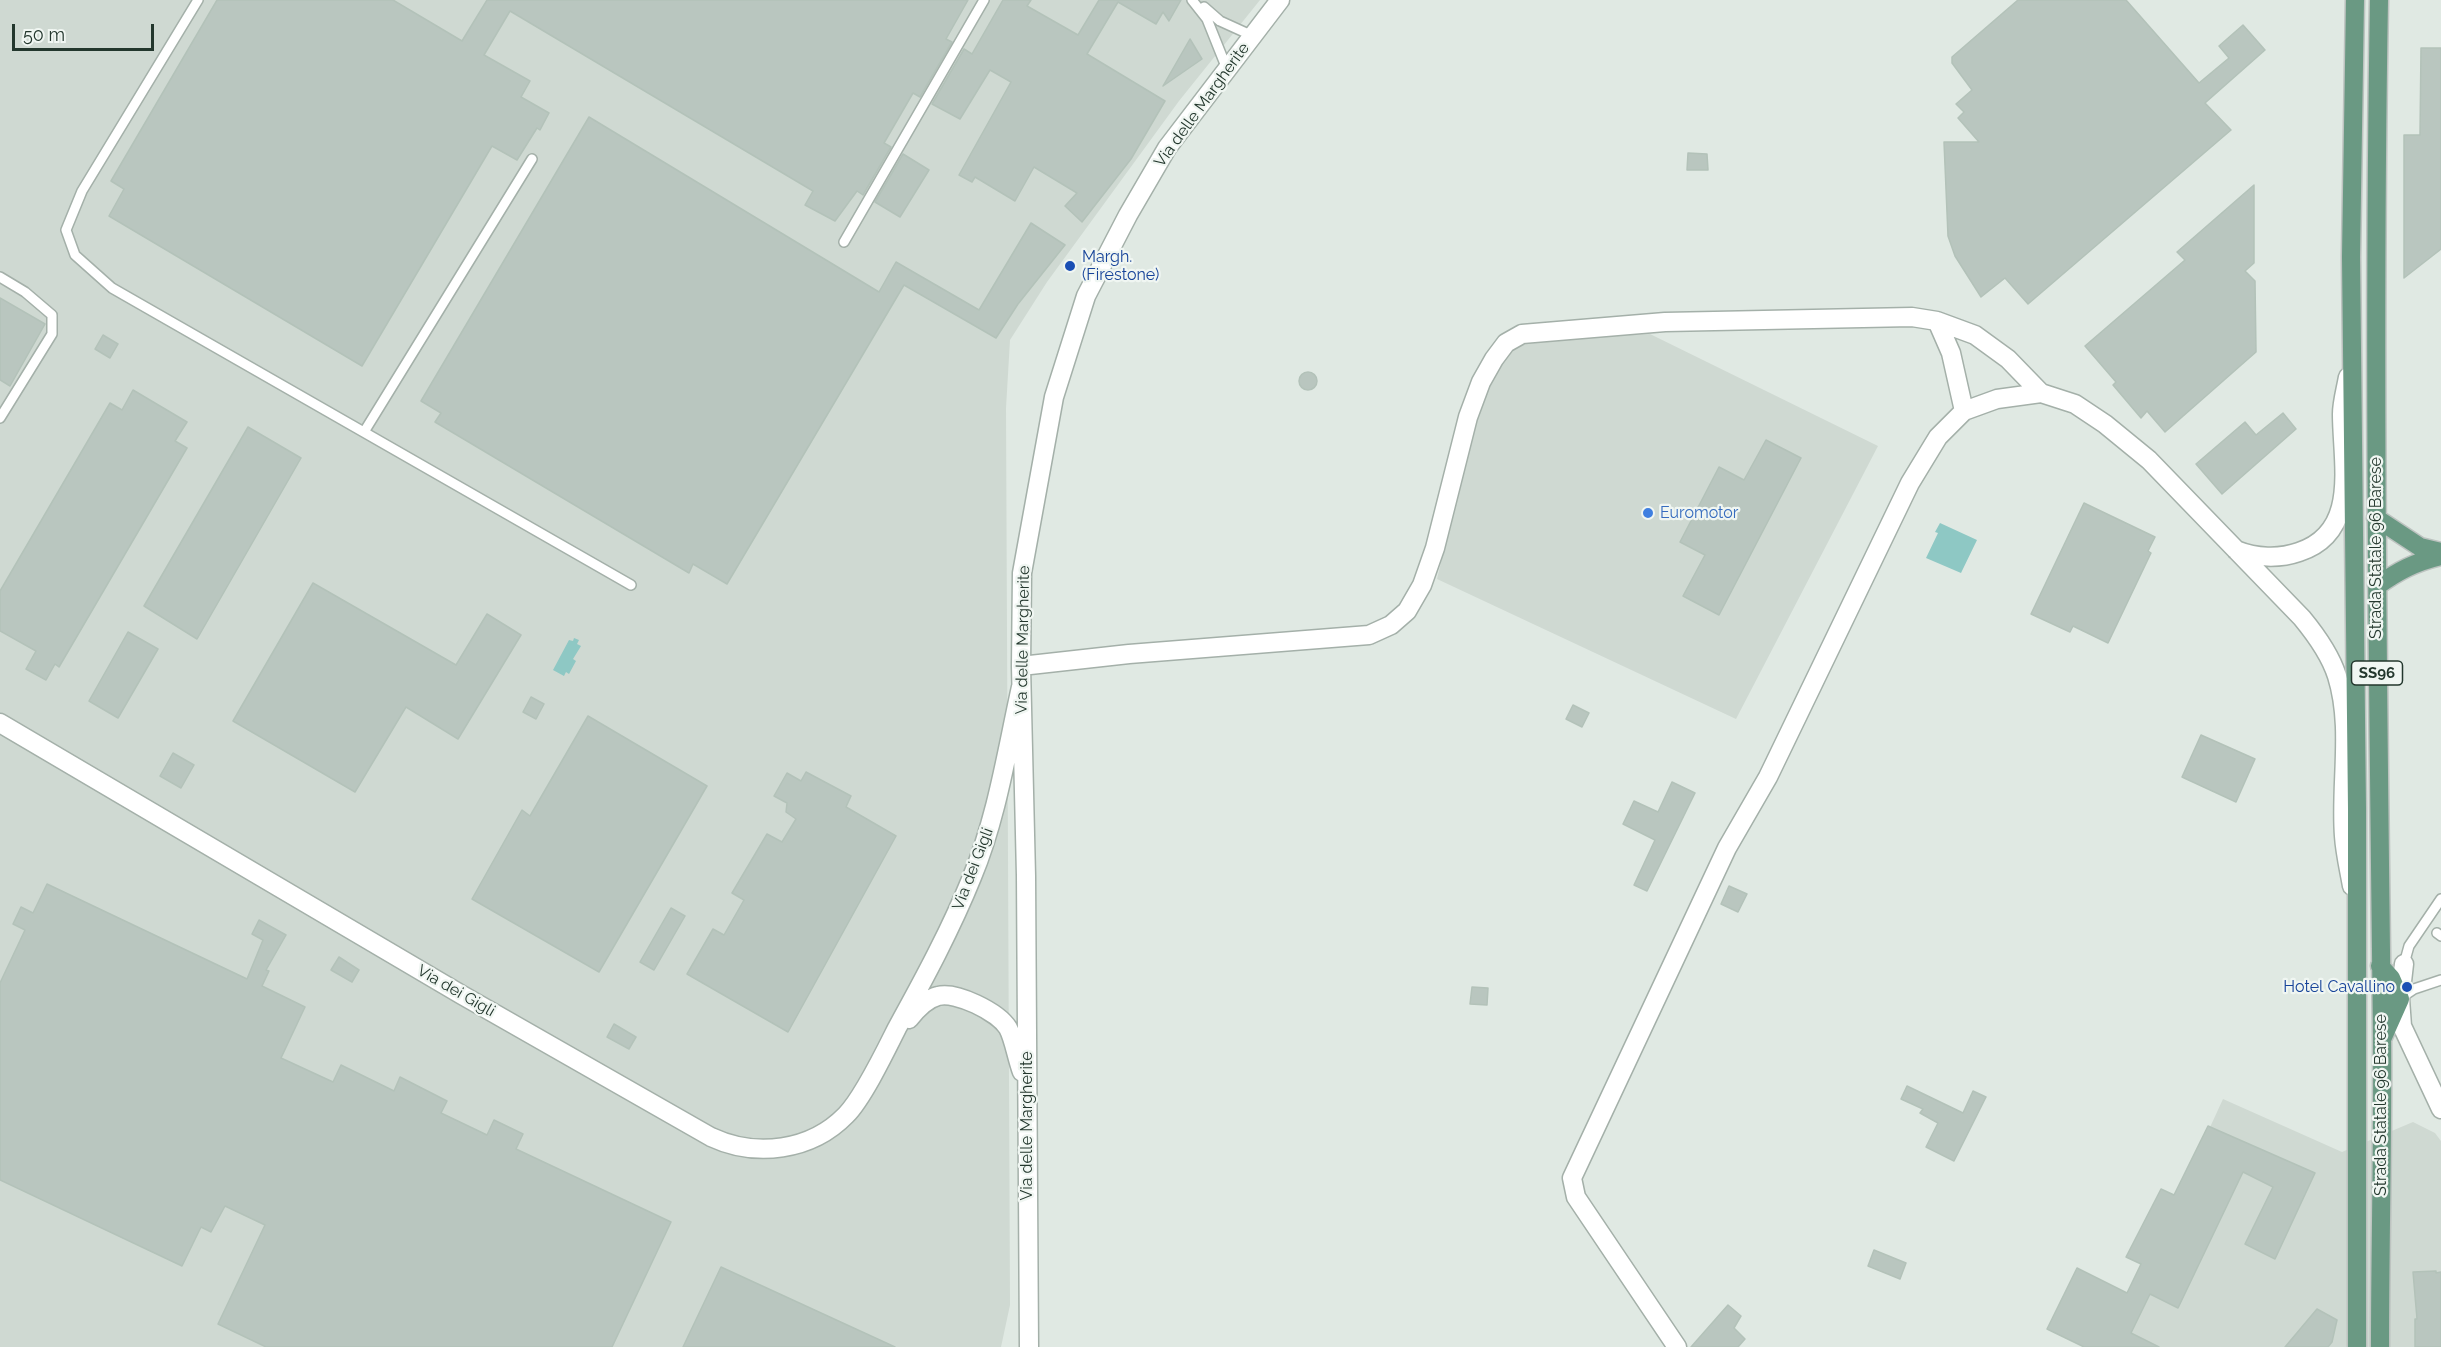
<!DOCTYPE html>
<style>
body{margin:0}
#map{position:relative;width:2441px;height:1347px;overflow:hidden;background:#e0e9e3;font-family:Raleway,sans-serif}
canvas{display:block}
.scale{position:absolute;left:12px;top:24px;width:142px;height:27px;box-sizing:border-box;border:3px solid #23372d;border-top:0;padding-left:8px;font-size:18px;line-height:21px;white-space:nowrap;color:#23372d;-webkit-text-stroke:4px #f0f6f2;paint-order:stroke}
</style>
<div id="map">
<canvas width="2441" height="1347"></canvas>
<div class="scale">50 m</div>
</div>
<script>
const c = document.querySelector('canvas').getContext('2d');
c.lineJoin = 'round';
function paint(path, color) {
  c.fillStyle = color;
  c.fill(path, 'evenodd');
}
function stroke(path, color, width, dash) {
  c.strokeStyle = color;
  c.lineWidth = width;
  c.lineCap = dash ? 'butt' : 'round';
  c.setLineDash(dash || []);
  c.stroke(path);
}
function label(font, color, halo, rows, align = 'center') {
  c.font = font + ' Raleway,sans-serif';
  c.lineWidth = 4.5;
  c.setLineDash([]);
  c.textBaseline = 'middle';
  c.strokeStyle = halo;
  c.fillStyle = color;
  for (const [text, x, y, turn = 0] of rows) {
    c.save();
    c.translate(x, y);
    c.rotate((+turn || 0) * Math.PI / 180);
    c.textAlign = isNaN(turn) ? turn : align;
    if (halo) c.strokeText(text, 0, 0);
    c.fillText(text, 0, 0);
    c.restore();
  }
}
paint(new Path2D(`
 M0 0H1260L1179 101 1047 282 1010 340 1006 408 1010 1305 1001 1347H0Z
 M1650 334 1878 446 1736 719 1437 579 1481 396 1497 366 1514 346 1530 340 1548 338Z
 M2223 1099 2342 1152 2413 1122 2435 1133 2441 1141V1347H2109Z`), '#cfd9d2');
paint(new Path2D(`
 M1940 523 1977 540 1961 573 1926 558 1938 533 1935 532Z
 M574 638 579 640 577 644 581 646 573 659 576 661 569 674 566 672 564 676 553 670 569 640 573 641Z`), '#8ec8c4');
const building = new Path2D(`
 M217 0H393L462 41 487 0H968L946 39 952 42 920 97 913 93 884 143 891 147 863 195 857 191 835 221 805 205 813 191 510 11 484 55 530 81 521 97 549 113 540 130 537 128 517 160 492 146 362 366 109 216 124 189 111 181Z
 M1003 0H1031L1027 6 1078 35 1099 0H1181L1169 21 1163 12 1156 24 1118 2 1087 54 1165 101 1131 159 1082 222 1065 206 1077 193 1034 167 1015 201 975 177 972 182 959 175 1011 82 990 70 960 119 932 104 964 49 972 54Z
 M2018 0H2126L2199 83 2229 58 2219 46 2243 25 2265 50 2205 103 2231 130 2028 304 2005 278 1981 297 1955 256 1948 236 1944 142H1979L1958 118 1964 112 1956 104 1972 90 1952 63V57Z
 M1190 39 1202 59 1163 86Z
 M2421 48H2441V249L2404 278V135H2420Z
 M589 117 879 292 896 262 979 310 1031 223 1065 245 1018 304 996 338 904 285 727 584 693 564 689 573 435 422 441 413 421 401Z
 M1688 153 1707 154 1708 170H1687Z
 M903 154 929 170 900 217 875 202Z
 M2254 185V263L2245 271 2255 281 2256 352 2165 432 2147 411 2141 418 2113 385 2116 382 2085 346 2185 260 2177 252Z
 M0 298 45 324 10 386 0 380Z
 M103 335 118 344 110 358 95 349Z
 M1299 381a9 9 0 1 1 18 0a9 9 0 1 1-18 0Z
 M133 390 187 422 175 441 187 448 59 667 55 664 46 680 26 669 36 651 0 631V591L110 403 122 410Z
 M2283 413 2296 429 2222 494 2196 464 2245 422 2256 435Z
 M248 427 301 458 197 639 144 606Z
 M1766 440 1801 458 1719 615 1683 596 1705 555 1680 542 1719 467 1744 480Z
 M2084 503 2155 537 2148 551 2151 553 2108 643 2073 626 2070 632 2031 614Z
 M313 583 456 665 487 614 521 635 458 739 406 707 355 792 233 721Z
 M128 632 158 649 118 718 89 701Z
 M531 697 544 704 536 719 523 712Z
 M1573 705 1589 713 1582 727 1566 719Z
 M588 716 707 786 599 972 472 899 522 810 530 816Z
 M2201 735 2255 759 2236 802 2182 777Z
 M173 753 194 765 181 788 160 776Z
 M806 772 851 796 846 807 896 836 788 1032 687 974 713 929 724 935 744 900 732 893 767 834 782 842 796 819 786 812 787 803 774 796 787 773 801 781Z
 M1672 782 1695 793 1647 891 1634 885 1655 840 1623 824 1634 801 1658 812Z
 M47 884 247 979 263 940 252 934 259 920 286 935 266 970 269 971 262 986 305 1007 281 1058 333 1082 341 1065 394 1091 400 1077 447 1101 441 1113 487 1135 494 1120 523 1134 516 1149 671 1222 612 1347H266L218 1324 265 1225 225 1206 211 1232 201 1227 182 1266 0 1180V983L25 930 13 924 21 907 33 913Z
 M1729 886 1747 894 1738 912 1721 904Z
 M671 908 685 916 654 970 640 962Z
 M339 957 359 970 352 982 331 970Z
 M1472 987 1488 988 1487 1005 1470 1004Z
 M614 1024 636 1037 629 1049 607 1037Z
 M1907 1086 1963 1113 1973 1091 1986 1097 1954 1161 1926 1147 1938 1123 1920 1113 1923 1109 1901 1099Z
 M2208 1126 2315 1173 2275 1259 2245 1244 2273 1187 2243 1172 2178 1308 2150 1294 2131 1333 2159 1347H2084L2047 1329 2077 1268 2127 1293 2141 1264 2126 1257 2161 1189 2174 1195Z
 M1874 1250 1906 1263 1900 1279 1868 1266Z
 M721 1267 895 1347H683Z
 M2436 1271V1273L2441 1272V1347H2415V1319H2417L2413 1272Z
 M1728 1305 1741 1316 1734 1328 1745 1339 1738 1347H1691Z
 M2317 1309 2337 1320 2332 1342 2328 1347H2285Z`);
paint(building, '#b9c6bf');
stroke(building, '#b3c2b9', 1.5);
const lane = new Path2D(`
 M198 0 82 191 66 230 75 255 112 288 631 585
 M1192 0 1207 19 1227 69
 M1204 7 1220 21 1253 36
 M844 242 984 0
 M0 277 25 292 52 315V334L0 418
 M364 432 532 159
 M2437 933 2441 936
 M2404 964 2409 946 2441 899
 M2402 997 2414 989 2441 980`);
const street = new Path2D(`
 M1964 411 1951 353 1937 321 1975 335 2008 359 2041 393
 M2236 550C2256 558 2279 559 2299 552 2360 532 2342 463 2342 414 2342 402 2346 389 2348 377
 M1021 666 1129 654 1369 635 1391 625 1407 611 1422 585 1435 548 1468 417 1481 382 1494 359 1506 343 1522 334 1665 322 1912 317 1937 321
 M0 723 462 995 711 1137C756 1158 811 1151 846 1115 863 1098 886 1050 897 1028 924 979 951 929 972 877 997 817 1007 750 1021 687
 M2404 964 2400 999 2402 1026 2441 1109
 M909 1019C916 1010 926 999 938 996 956 991 998 1012 1008 1028 1014 1039 1017 1059 1022 1072
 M1029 1347 1026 876 1021 666 1022 573 1054 397 1086 296 1128 215 1167 148 1280 0
 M1677 1347 1576 1197 1572 1178 1727 848 1768 777 1910 483 1938 437 1964 411 1997 399 2041 393 2075 404 2105 424 2149 460 2302 618C2316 635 2330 654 2337 676 2353 727 2340 784 2344 836 2345 852 2349 869 2352 886`);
const primary = new Path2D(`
 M2355 0 2351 257 2357 809V1347
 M2379 0C2373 345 2378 690 2382 1036 2383 1139 2380 1243 2380 1347
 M2376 518 2420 547 2441 552
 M2377 586C2398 571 2415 562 2441 556
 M2380 966 2391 978 2400 999 2383 1037`);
stroke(lane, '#a4b0a9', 12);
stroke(street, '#a4b0a9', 21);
stroke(primary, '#bdc3c0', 21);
stroke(lane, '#fff', 9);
stroke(street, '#fff', 18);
stroke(primary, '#6a9983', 18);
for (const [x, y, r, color] of [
 [1070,266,6,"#1a4fb4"],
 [1648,513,6,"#3f7fe0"],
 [2407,987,6,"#1a4fb4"]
]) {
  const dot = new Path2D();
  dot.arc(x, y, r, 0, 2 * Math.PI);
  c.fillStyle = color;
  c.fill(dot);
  stroke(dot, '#f0f6f2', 2);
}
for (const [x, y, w] of [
 [2377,673,51]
]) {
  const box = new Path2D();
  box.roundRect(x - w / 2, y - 12, w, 24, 4.5);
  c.fillStyle = '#f0f6f2';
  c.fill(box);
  stroke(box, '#23372d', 1.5);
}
label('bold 15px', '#23372d', null, [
 ["SS96",2377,673]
]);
label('16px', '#23372d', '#f0f6f2', [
 ["Via delle Margherite",1202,105,-54],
 ["Strada Statale 96 Barese",2376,548,-90],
 ["Via delle Margherite",1023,640,-89],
 ["Via dei Gigli",973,869,-69],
 ["Via dei Gigli",456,991,30],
 ["Strada Statale 96 Barese",2381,1105,-90],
 ["Via delle Margherite",1027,1126,-90]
]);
label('16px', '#164399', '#f0f6f2', [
 ["Margh.",1082,257],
 ["(Firestone)",1082,275],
 ["Hotel Cavallino",2395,987,"right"]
], 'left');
label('16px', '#366cbe', '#f0f6f2', [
 ["Euromotor",1660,513]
], 'left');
</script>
